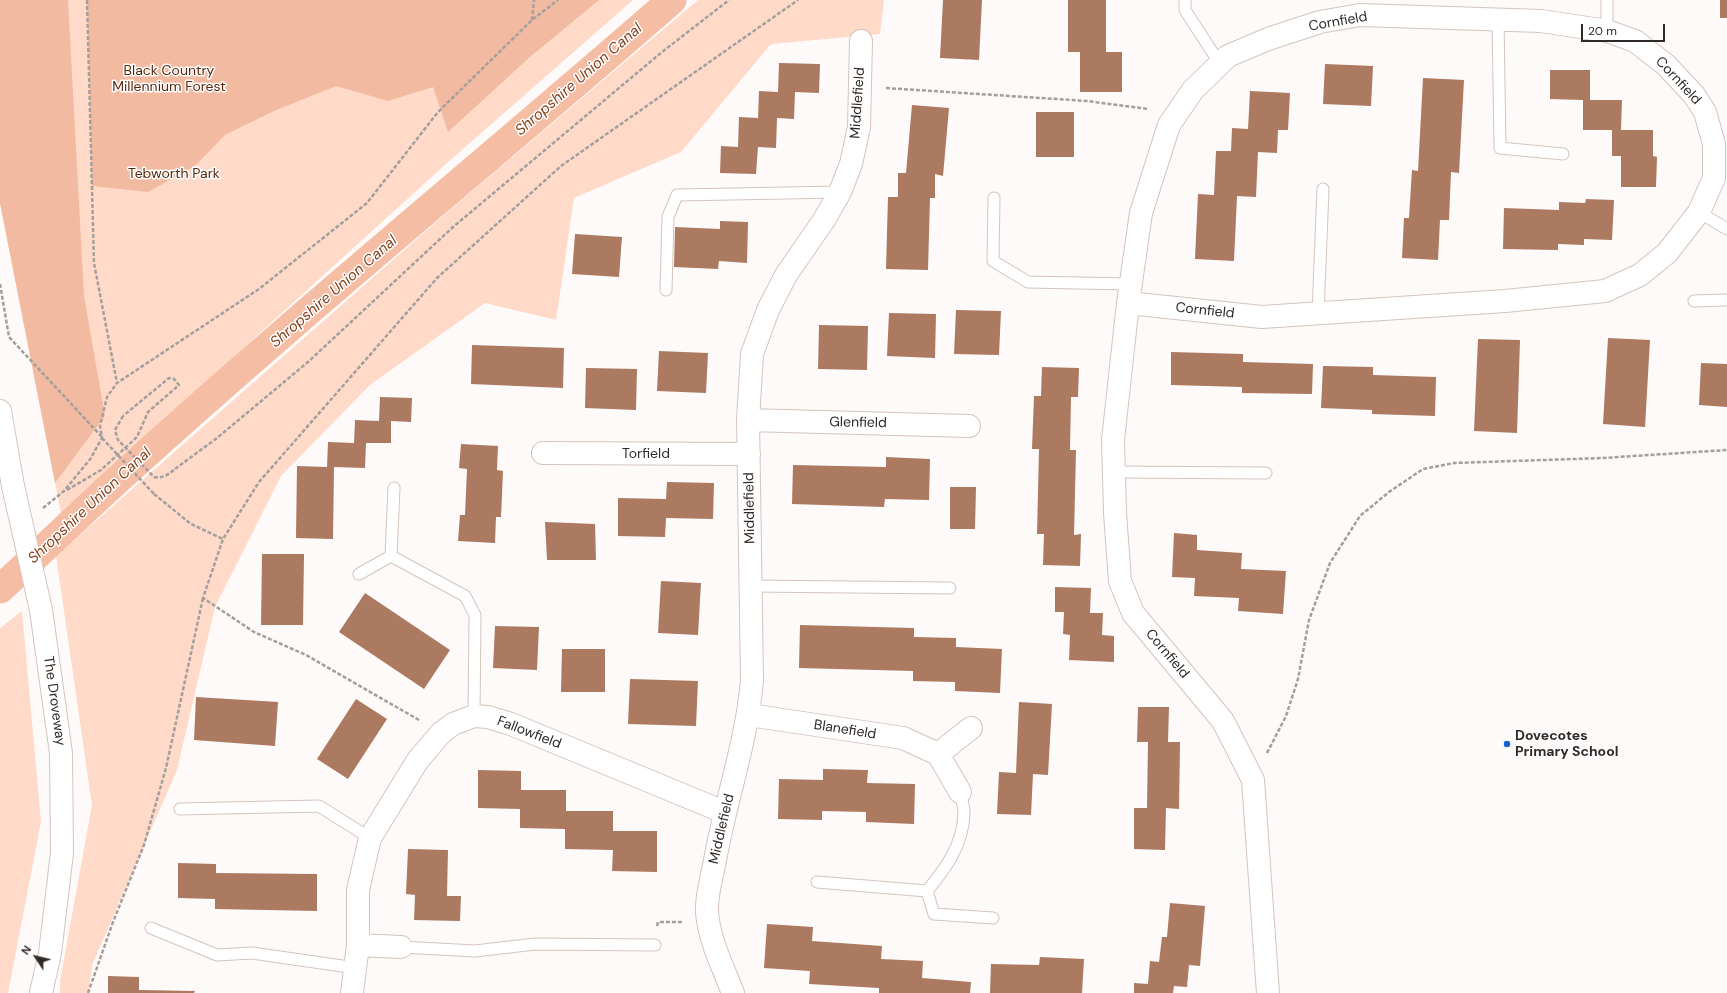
<!DOCTYPE html>
<style>
body{margin:0}
#map{position:relative;width:1727px;height:993px;overflow:hidden;background:#fefaf9;font-family:"DM Sans",sans-serif}
canvas{display:block}
.north{position:absolute;left:16px;top:937px;width:40px;height:40px;-webkit-text-stroke:3px #fff;paint-order:stroke;rotate:305deg;font-size:11px;font-weight:700;line-height:16px;text-align:center;color:#2f2a27}
.north::after{content:'';display:block;margin:auto;width:14px;height:18px;background:#2f2a27;clip-path:polygon(50% 0,100% 100%,50% 72%,0 100%)}
.scale{position:absolute;left:1581px;top:24px;width:84px;height:18px;box-sizing:border-box;border:2px solid #2f2a27;border-top:0;padding-left:5px;font-size:12px;line-height:14px;white-space:nowrap;color:#2f2a27;-webkit-text-stroke:3px #fff;paint-order:stroke}
</style>
<div id="map">
<canvas width="1727" height="993"></canvas>
<div class="north">N</div>
<div class="scale">20 m</div>
</div>
<script>
const c = document.querySelector('canvas').getContext('2d');
c.lineJoin = 'round';
function paint(path, color) {
  c.fillStyle = color;
  c.fill(path, 'evenodd');
}
function stroke(path, color, width, dash) {
  c.strokeStyle = color;
  c.lineWidth = width;
  c.lineCap = dash ? 'butt' : 'round';
  c.setLineDash(dash || []);
  c.stroke(path);
}
function label(font, color, halo, rows, align = 'center') {
  c.font = font + ' "DM Sans",sans-serif';
  c.lineWidth = 3;
  c.setLineDash([]);
  c.textBaseline = 'middle';
  c.strokeStyle = halo;
  c.fillStyle = color;
  for (const [text, x, y, turn = 0] of rows) {
    c.save();
    c.translate(x, y);
    c.rotate((+turn || 0) * Math.PI / 180);
    c.textAlign = isNaN(turn) ? turn : align;
    if (halo) c.strokeText(text, 0, 0);
    c.fillText(text, 0, 0);
    c.restore();
  }
}
paint(new Path2D(`
 M0 0H633L447 163 263 330 62 518 0 203Z
 M698 0H884L880 34 771 44 681 152 574 198 556 320 485 303 370 385 281 476 215 607 177 770 93 963 88 993H60V981L92 805 56 556 451 209Z
 M22 611 41 822 8 993H0V628Z`), '#ffdac8');
paint(new Path2D(`
 M0 0H68L84 296 105 416 55 483 0 203Z
 M87 0H599L531 56 448 132 433 87 388 101 336 86 274 111 225 135 195 166 148 192 92 186Z`), '#f2bba1');
stroke(new Path2D(`
 M0 589C42 551 83 511 125 473 303 311 490 159 672 0`), '#f5bda3', 29);
paint(new Path2D(`
 M943 0H982L979 60 940 58Z
 M1068 0H1106V52H1122V92H1080V52H1068Z
 M1720 0H1727V18H1720Z
 M779 63 820 64 819 93 795 92 794 119 777 118 776 148 758 147 756 174 720 173 721 146 738 147 739 117 758 118 759 91 778 92Z
 M1325 64 1373 66 1371 106 1323 104Z
 M1550 70H1590V100H1622L1621 130H1653V156L1657 157 1656 187H1621V156H1612V130H1583V100L1550 99Z
 M1423 78 1464 80 1459 173 1451 172 1449 220H1440L1438 260 1402 258 1404 218H1409L1412 170 1418 171Z
 M1250 91 1290 93 1288 130H1278L1277 153 1258 152 1256 197 1237 196 1234 261 1195 259 1198 194 1214 195 1216 151H1231L1232 128 1248 129Z
 M912 105 949 108 943 176 935 174V198H930L928 270 886 269 888 197H898V173H906Z
 M1036 112H1074V157H1036Z
 M1586 199 1614 200 1612 240 1584 239V245L1558 244V250L1503 249 1504 208 1559 210V202L1585 203Z
 M720 221 748 222 747 263 719 261 718 269 674 267 675 227 720 229Z
 M575 234 622 237 619 277 572 274Z
 M956 310 1001 311 999 355 954 354Z
 M889 313 936 314 935 358 887 356Z
 M819 325 868 326 867 370 818 369Z
 M1608 338 1650 340 1645 427 1603 424Z
 M1478 339 1520 340 1517 433 1474 431Z
 M472 345 564 348 563 388 471 384Z
 M659 351 708 353 706 393 657 391Z
 M1171 352 1243 354V362L1313 364 1312 394 1242 393V387L1171 385Z
 M1701 363 1727 364V407L1699 405Z
 M1323 366 1373 367V375L1436 377 1435 416 1372 414V410L1321 408Z
 M1042 367 1079 368 1078 397H1071L1070 450H1076L1074 535 1081 534 1080 566 1043 565 1044 534H1037L1039 449H1032L1034 396H1041Z
 M586 368 637 369 636 410 585 408Z
 M380 397 412 398 411 422 391 421V443H366L365 468 334 467 333 539 296 538 297 466 327 467 328 442 354 443 355 420 379 421Z
 M461 444 498 446 497 470 503 471 501 517H496L495 543 458 541 460 515H465L467 469 459 468Z
 M886 457 930 459 929 500 885 499 884 507 792 504 793 465 886 467Z
 M667 482 714 483 713 519 666 518 665 537 618 536V498L666 499Z
 M950 487H976L975 529H950Z
 M545 522 595 524 596 560H547Z
 M1174 533 1197 535V550L1242 553 1241 569 1286 571 1283 614 1238 611 1239 598 1194 596 1195 578 1172 577Z
 M262 554H304L303 625H261Z
 M661 581 701 583 698 635 658 633Z
 M1055 587 1091 588 1090 613H1103L1102 635 1114 636V662L1069 660 1070 635 1063 634 1064 612H1055Z
 M365 593 450 650 424 689 339 632Z
 M800 625 914 628V637L956 638V647L1002 649 1000 693 955 691V682L913 681V671L799 668Z
 M495 626 539 627 537 670 493 668Z
 M562 649H605V692H561Z
 M630 679 698 681 696 726 628 724Z
 M196 697 278 702 275 746 194 740Z
 M356 699 387 719 348 779 317 759Z
 M1019 702 1052 704 1048 775 1033 774 1031 815 997 814 999 772 1016 773Z
 M1138 707H1169L1168 742H1180L1179 809 1166 808 1165 850 1134 849V808H1147L1148 742H1137Z
 M823 769 868 770 867 783 915 784 914 824 866 822V812L822 811V820L778 819 779 779 823 780Z
 M478 770 521 771V790H566V811H613V831H657V872L612 871 613 850 565 849V829L520 828V809L478 808Z
 M408 849 448 850 447 896H461L460 921 414 920 415 895 406 894Z
 M178 863 216 864V873L317 874V911L215 909V899L178 898Z
 M1170 903 1205 906 1200 966 1189 965 1187 987 1174 986 1173 993H1134V983L1148 984 1150 961 1159 962 1162 937H1167Z
 M767 924 813 927 812 941 882 946 881 959 923 961 922 978 971 982 970 993H879V988L809 984 810 971 764 968Z
 M1040 957 1084 959 1082 993H990L991 964 1039 965Z
 M108 976 139 977V990L195 991 194 993H108Z`), '#ac7961');
const lane = new Path2D(`
 M1185 0V10L1220 64
 M1498 20 1500 148 1563 154
 M1607 31V0
 M994 198 993 261 1028 282 1130 284
 M1699 212 1727 229
 M666 290 668 217 677 195 840 192
 M1694 301 1727 300
 M1318 314 1323 189
 M1114 472 1266 473
 M391 556 394 488
 M359 574 391 556 465 596 475 615 474 716
 M751 586 950 588
 M180 809 319 806 370 838
 M817 882 927 891C946 868 963 845 964 813 964 806 961 798 960 792
 M927 891 934 914 993 918
 M151 928 217 955 252 953 356 968
 M401 947 475 951 535 944 655 945`);
const street = new Path2D(`
 M1128 303 1262 317 1505 301 1605 291 1640 275 1667 253 1699 212 1714 178V144L1705 112 1694 95 1666 65 1635 41 1607 31 1541 21 1360 15 1320 22 1268 39 1228 56 1193 90 1169 125 1141 213 1128 303 1113 440 1115 513 1120 581 1133 613 1223 721 1253 780 1268 993
 M748 420 969 426
 M543 453 749 454
 M749 715 903 738 938 754
 M960 792 938 754 971 728
 M358 945 401 947
 M352 993 358 945V890L370 838 418 760 441 733 453 724 474 716 488 717 511 724 724 812
 M733 993C723 967 709 940 707 912 706 894 713 873 716 855 727 796 747 740 752 680L748 420 752 354 768 310 786 275 824 220 840 192 851 164 859 127 861 41`);
const secondary = new Path2D(`
 M0 411 13 486
 M41 610 61 753 62 853 50 953 41 993`);
stroke(lane, '#d4c4bd', 13);
stroke(street, '#d4c4bd', 24);
stroke(secondary, '#d4c4bd', 24);
stroke(new Path2D(`
 M87 0 94 263 117 383
 M532 20 534 0
 M886 88 1087 101 1148 109
 M0 284 9 337 102 437
 M175 469 217 438 308 362 453 227 662 52 729 0
 M67 490 101 470 137 437 148 412 179 385 174 379 169 378 123 416
 M154 494 191 524 223 539
 M43 508 64 491 91 458 102 438 100 426 107 397 117 383 259 289 367 203 438 112 532 20 558 0
 M419 720 306 655 254 632 203 598 223 539 259 482 437 278 561 166 798 0
 M1267 753 1286 716 1298 679 1309 620 1330 563 1360 516 1389 492 1423 469 1454 463 1603 458 1727 450
 M657 926 658 922H682
 M88 993 113 922 144 845 166 768 203 598`), '#a39f9d', 2.5, [4, 2]);
stroke(lane, '#fff', 11);
stroke(street, '#fff', 22);
stroke(secondary, '#fff', 22);
const secondaryBridge = new Path2D(`
 M13 486 41 610`);
stroke(secondaryBridge, '#d4c4bd', 24, []);
stroke(new Path2D(`
 M123 416 115 430 118 440 154 477C163 479 169 474 175 469
 M102 438 154 494`), '#a39f9d', 2.5, [4, 2]);
stroke(secondaryBridge, '#fff', 22);
for (const [x, y, r, color] of [
 [1507,744,4,"#1760cb"]
]) {
  const dot = new Path2D();
  dot.arc(x, y, r, 0, 2 * Math.PI);
  c.fillStyle = color;
  c.fill(dot);
  stroke(dot, '#fff', 1.5);
}
label('14px', '#2f2a27', '#fff', [
 ["Cornfield",1338,22,-10],
 ["Cornfield",1678,81,47],
 ["Middlefield",858,103,-86],
 ["Cornfield",1205,311,6],
 ["Glenfield",858,423,1],
 ["Torfield",646,454],
 ["Middlefield",750,508,-91],
 ["Cornfield",1167,654,50],
 ["The Droveway",54,701,82],
 ["Blanefield",845,730,9],
 ["Fallowfield",529,733,21],
 ["Middlefield",722,829,-77]
]);
label('14px', '#5a290d', '#fff', [
 ["Black Country",169,71],
 ["Millennium Forest",169,87],
 ["Tebworth Park",174,174]
]);
label('bold 14px', '#2f2a27', '#fff', [
 ["Dovecotes",1515,736],
 ["Primary School",1515,752]
], 'left');
label('italic 15px', '#85431f', '#fff', [
 ["Shropshire Union Canal",579,80,-41],
 ["Shropshire Union Canal",334,292,-41],
 ["Shropshire Union Canal",90,506,-43]
]);
</script>
